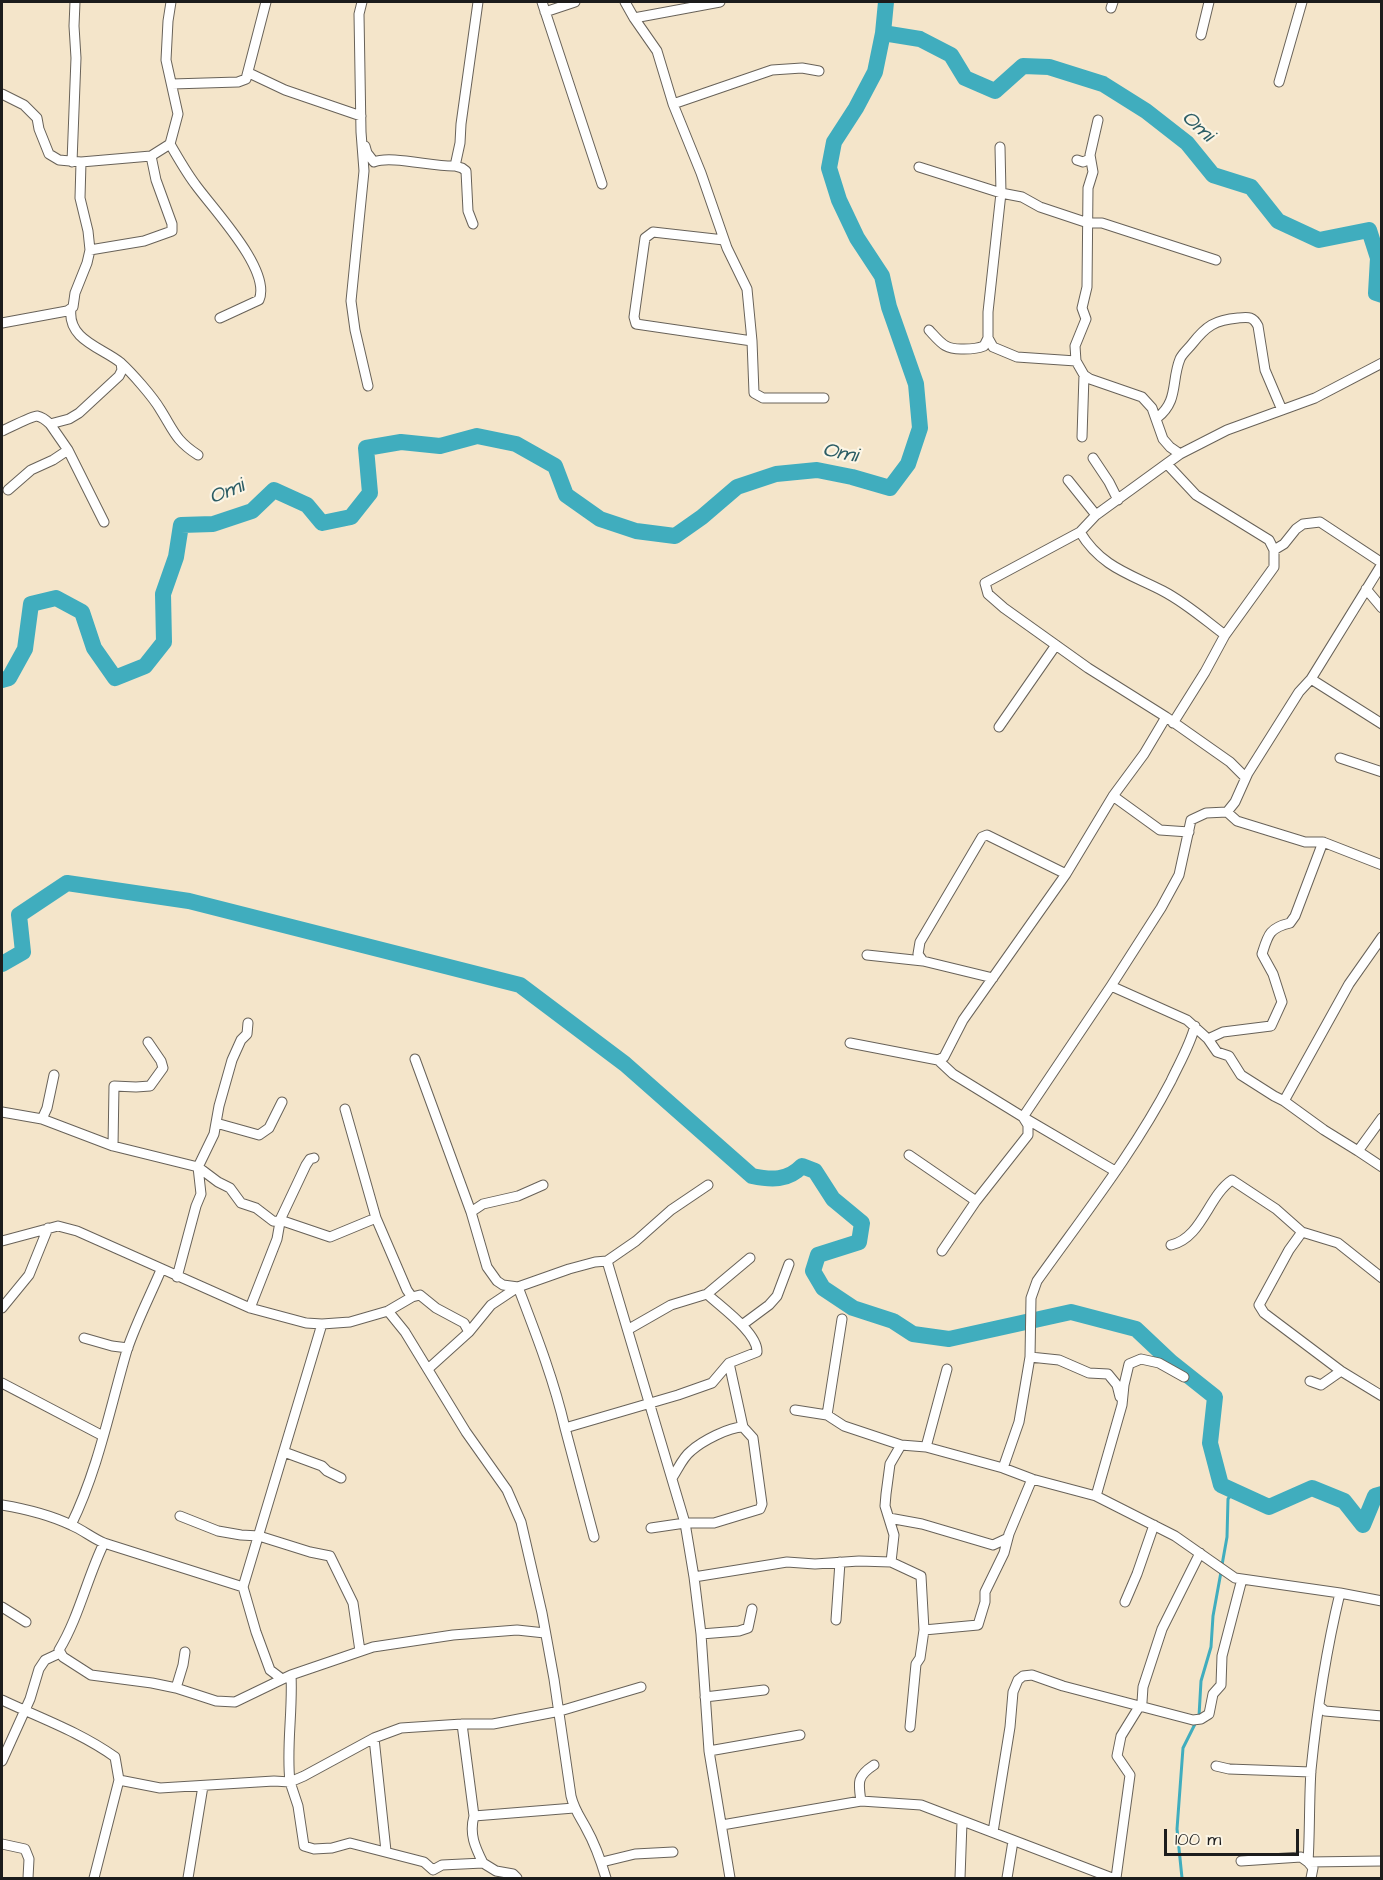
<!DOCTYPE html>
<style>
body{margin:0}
#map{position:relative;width:1383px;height:1880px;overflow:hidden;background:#f4e5ca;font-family:"Architects Daughter",sans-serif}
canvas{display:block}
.frame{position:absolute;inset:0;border:3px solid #1c1c1c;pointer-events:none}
.scale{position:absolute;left:1164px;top:1829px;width:135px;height:27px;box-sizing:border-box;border:3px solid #1c1c1c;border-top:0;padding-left:8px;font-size:18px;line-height:21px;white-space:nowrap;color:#1c1c1c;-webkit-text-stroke:4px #fcf5e5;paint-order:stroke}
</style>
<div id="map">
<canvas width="1383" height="1880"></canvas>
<div class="frame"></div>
<div class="scale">100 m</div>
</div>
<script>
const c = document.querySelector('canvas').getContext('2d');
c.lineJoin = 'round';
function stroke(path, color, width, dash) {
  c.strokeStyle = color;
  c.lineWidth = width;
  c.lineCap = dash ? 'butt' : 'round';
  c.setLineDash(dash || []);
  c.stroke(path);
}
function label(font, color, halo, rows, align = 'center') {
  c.font = font + ' "Architects Daughter",sans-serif';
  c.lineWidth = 4.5;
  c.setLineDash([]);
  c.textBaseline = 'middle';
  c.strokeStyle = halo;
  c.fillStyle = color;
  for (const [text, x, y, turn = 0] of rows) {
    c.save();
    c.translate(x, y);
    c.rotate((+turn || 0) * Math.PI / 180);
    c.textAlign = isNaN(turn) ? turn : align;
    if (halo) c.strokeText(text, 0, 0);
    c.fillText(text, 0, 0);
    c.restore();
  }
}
stroke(new Path2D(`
 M1222 1565 1227 1537 1228 1499 1234 1491
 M1199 1716 1201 1681 1211 1647 1213 1616 1221 1572
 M1182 1878 1177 1829 1183 1748 1196 1722`), '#40adbe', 3);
stroke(new Path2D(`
 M883 33 920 39 951 55 965 78 995 91 1023 66 1049 67 1103 84 1146 111 1187 143 1213 175 1251 187 1278 221 1319 240 1369 230 1378 258 1376 293 1382 295
 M2 680 9 678 25 649 31 604 56 598 82 612 94 648 115 678 145 666 164 642 163 594 176 557 181 525 213 524 252 511 274 490 307 505 322 523 351 517 370 493 366 448 401 442 440 446 477 436 516 444 555 466 566 495 600 519 636 531 675 536 702 517 737 487 776 474 817 470 852 477 890 488 908 464 920 428 916 384 889 307 882 276 857 238 839 200 829 168 834 142 856 108 875 72 883 33 886 2
 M2 964 23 952 19 915 67 883 189 901 520 985 625 1064 752 1176C771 1180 788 1181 802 1166L815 1171 833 1199 862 1223 859 1242 818 1255 813 1271 823 1288 853 1308 893 1321 913 1334 949 1339 1071 1312 1136 1329 1171 1362 1215 1397 1210 1443 1221 1485 1269 1507 1312 1488 1344 1501 1363 1525 1375 1496 1382 1494`), '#40adbe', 16);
const minor = new Path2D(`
 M362 2 359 14 361 132 364 171 351 301 355 330 368 386
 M542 2 602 184
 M625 2 634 18 657 51 673 104 701 173 727 248 747 289 752 341 754 393 763 398H824
 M1111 8 1113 2
 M545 12 575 2
 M634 18 720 2
 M1201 35 1209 2
 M249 73 285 90 361 116
 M1279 82 1302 2
 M172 84 238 82 246 79 266 2
 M2 94 24 105 37 118 39 129 49 154 59 160 81 162 151 156 170 144 178 114 166 60 168 21 171 2
 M673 104 772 70 802 68 819 71
 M170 144C178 158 186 172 195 184 212 208 272 270 259 300L220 318
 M365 146 367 153 374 162C390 155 434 167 455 166
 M1077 160 1083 162 1090 159
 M72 162 76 58 74 26 75 2
 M919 167 1001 193 1022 197 1040 207 1088 223H1102L1216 260
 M473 224 468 211 466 171 462 168 455 166 460 143 461 124 478 2
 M724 240 653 232 645 238 634 317 636 324 752 341
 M90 250 144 241 172 231V224L156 180 151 156
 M71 309C67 340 103 348 121 363 132 373 153 397 160 409 174 431 175 440 198 455
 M2 323 67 311 73 307 75 293 87 263 90 250 88 231 80 198 81 162
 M929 330C941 343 945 350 964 349 971 349 977 349 984 346L988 338 993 347 1017 357 1076 361 1084 375 1090 379 1142 397 1152 408 1163 439 1170 447 1180 454
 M988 338V312L1001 193 1000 147
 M1076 361 1075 346 1086 319 1082 308 1087 287 1088 188 1093 172 1090 155 1098 120
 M1157 418C1179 401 1171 381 1180 359 1182 354 1188 349 1192 344 1206 326 1215 320 1238 318 1248 317 1253 316 1258 326L1265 370 1282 410
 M50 424 68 450 104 522
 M2 431C9 428 32 416 37 416 42 417 47 421 50 424L69 419 79 413 119 376 122 370 121 363
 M1082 437 1084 375
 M1093 458 1109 482 1118 500
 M1167 464 1196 495 1269 540 1274 550V567L1225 635 1205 672 1173 723
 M1068 480 1096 515
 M8 490 31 470 53 460 68 450
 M1080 532C1101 567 1130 574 1163 591 1186 603 1205 620 1225 635
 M1274 550 1284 544 1296 529 1303 524 1320 522 1382 563
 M1366 589 1382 608
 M1311 679 1382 724
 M999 727 1056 645
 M1340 758 1382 772
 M1248 773 1245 777 1230 762 1166 717 1088 668 1004 608 988 594 985 583 1080 532 1096 515 1180 454 1227 430 1315 398 1382 363
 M1113 796 1160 830 1189 832
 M1227 812 1235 802 1248 773 1299 692 1311 679 1382 564
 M867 955 923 961
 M993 978 923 961 918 954 920 942 982 837 987 835 1066 874
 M1111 986 1187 1020 1208 1039 1217 1052 1229 1056 1241 1075 1274 1096 1284 1101 1324 1130 1358 1151 1382 1118
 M1208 1039 1223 1032 1271 1026 1282 1002 1273 974 1262 954C1268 935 1269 928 1290 923L1295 916 1323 842
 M850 1043 938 1060 944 1057 963 1020 1066 874 1113 796 1144 754 1166 717
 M415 1059 471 1212 487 1267 497 1281 503 1285 518 1287 569 1269 595 1262 607 1261 636 1241 671 1210 708 1185
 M938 1060 953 1074 1023 1117 1115 1171
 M1284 1101 1349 984 1382 937
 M2 1112 42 1119 113 1146 198 1167 218 1182 230 1188 241 1203 256 1208 273 1221 280 1222 277 1239 250 1308
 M42 1119 47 1108 54 1075
 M216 1123 259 1135 269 1128 282 1102
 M113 1146 114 1086 136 1087 150 1086 163 1068 161 1061 148 1042
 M1358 1151 1382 1167
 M909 1155 976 1201
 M314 1158 310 1159 306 1165 280 1220 330 1237 376 1218
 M471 1212 483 1204 518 1196 543 1185
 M1302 1232 1289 1250 1259 1305 1264 1313 1341 1371 1382 1396
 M2 1241 58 1226 77 1231 250 1308 306 1323 322 1324 350 1322 388 1311 412 1297 407 1290 376 1218 345 1109
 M1171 1245C1202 1238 1208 1196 1232 1180L1276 1209 1302 1232 1338 1243 1382 1278
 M942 1251 976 1201 1028 1135V1125L1023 1117 1111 986 1161 908 1179 875 1191 820 1206 813 1227 812 1237 821 1305 842H1323L1382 865
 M607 1261 685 1523 694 1577 701 1634 709 1751 730 1878
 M177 1277 196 1206 201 1194 198 1167 214 1134 219 1106 232 1060 241 1040 247 1034 248 1023
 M707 1294 750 1258
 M412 1297 420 1295 436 1308 464 1323 469 1332 491 1305 518 1287C536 1334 554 1380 565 1428L678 1395 712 1383 729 1363 757 1352C758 1333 721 1307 707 1294L671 1305 629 1329
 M2 1308 29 1275 48 1228
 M388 1311 405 1332 466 1432 507 1490 521 1522 542 1613 554 1679 571 1796C574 1809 580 1817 586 1828 595 1844 601 1861 606 1878
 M742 1325 769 1305 777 1296 789 1264
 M84 1338 112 1346 128 1348
 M1030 1357 1059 1360 1089 1373 1108 1374 1117 1385 1120 1397
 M729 1363 743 1427
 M428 1369 469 1332
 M1310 1381 1321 1385 1341 1371
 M2 1383 103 1436
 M795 1410 827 1415 844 1426 901 1445 926 1447 1003 1468 1032 1479 1096 1496 1175 1536 1235 1578 1340 1593 1382 1601
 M827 1415 842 1319
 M565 1428 594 1537
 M926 1447 947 1369
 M284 1452 322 1466 327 1471 341 1478
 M1003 1468 1019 1422 1030 1357 1031 1298 1037 1281C1084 1215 1134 1152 1171 1081 1180 1062 1190 1045 1195 1026
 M1096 1496 1122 1405 1124 1385 1129 1364 1141 1359 1159 1363 1184 1377
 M2 1505C26 1509 48 1514 71 1525 83 1530 92 1538 104 1543 87 1578 79 1617 59 1650L63 1657 91 1675 152 1683 176 1688 216 1701 235 1702 291 1675C293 1711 286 1747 290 1782L304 1776 374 1738 401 1728 462 1724H493L560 1711 641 1687
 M180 1516 218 1531 241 1535 259 1536 310 1552 330 1556 353 1603 360 1651
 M889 1518 922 1524 993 1545 1008 1538
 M71 1525C98 1470 110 1408 127 1350 136 1323 150 1296 161 1270
 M651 1528 685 1523H714L760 1509 762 1504 753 1438 743 1427C729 1427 702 1441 691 1451 683 1457 678 1469 672 1478
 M104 1543 243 1587 322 1324
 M891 1562 894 1535 885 1506 886 1494 890 1464 901 1445
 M694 1577 787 1562 815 1564 859 1561 891 1562 921 1576 924 1630 978 1625 985 1602V1592L1004 1553 1009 1534 1032 1479
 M243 1587 256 1632 270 1670 282 1679
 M1125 1602 1137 1574 1154 1525
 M2 1607 26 1622
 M836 1620 840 1562
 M701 1634 739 1631 748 1628 752 1609
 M291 1675 373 1647 453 1635 517 1630 545 1633
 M176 1688 183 1665 185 1652
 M705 1697 764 1690
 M2 1700C40 1718 80 1732 115 1757L119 1780 160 1788 274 1781 290 1782 298 1806 304 1846 314 1849 332 1848 350 1843 424 1862 433 1870 442 1865 483 1863 496 1871 513 1874 517 1878
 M1319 1706 1325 1711 1382 1716
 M462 1724 474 1816C469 1834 475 1847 483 1863
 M910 1727 916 1664 920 1658 924 1630
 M374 1738 386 1851
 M709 1751 800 1735
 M2 1761 30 1699 39 1669 45 1660 60 1653
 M1216 1766 1229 1769 1311 1772
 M861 1801C858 1782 857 1776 874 1765
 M474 1816 574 1808
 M722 1825 861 1801 921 1805 1112 1878
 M993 1832 1010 1727 1013 1692 1018 1680 1023 1676 1032 1675 1063 1686 1193 1720 1201 1719 1209 1714 1213 1694 1221 1685 1222 1656 1242 1579
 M2 1844 25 1849 29 1859 28 1878
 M1241 1861 1301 1857 1308 1862 1382 1861
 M602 1862 635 1854 673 1852
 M94 1878 119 1780
 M188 1878 203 1786
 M960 1878 962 1822
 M1007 1878 1013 1841
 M1116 1878 1130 1775 1117 1756 1121 1736 1142 1702 1143 1687 1162 1629 1200 1553
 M1311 1878 1313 1868 1308 1862C1310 1832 1309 1800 1311 1770 1317 1710 1326 1651 1340 1593`);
stroke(minor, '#686259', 11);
stroke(minor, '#fff', 9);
label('italic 22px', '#2c5d65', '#fcf5e5', [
 ["Omi",1197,127,42],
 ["Omi",840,454,11],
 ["Omi",227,493,-23]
]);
</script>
